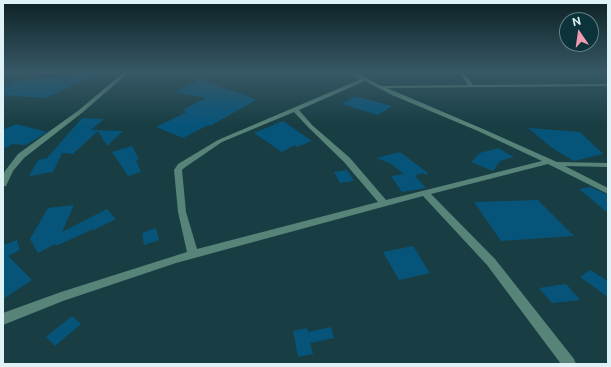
<!DOCTYPE html>
<style>
body{margin:0}
#map{position:relative;width:611px;height:367px;overflow:hidden;background:#183e43;font-family:"Public Sans",sans-serif}
canvas{display:block}
.frame{position:absolute;inset:0;border:4px solid #dff3f6;pointer-events:none}
.north{position:absolute;left:559px;top:12px;width:40px;height:40px;box-sizing:border-box;background:#0c3339;border:1px solid #608085;border-radius:50%;rotate:347deg;font-size:11px;font-weight:700;line-height:16px;text-align:center;color:#dff3f6}
.north::after{content:'';display:block;margin:auto;width:14px;height:18px;background:#f19ab3;clip-path:polygon(50% 0,100% 100%,50% 72%,0 100%)}
</style>
<div id="map">
<canvas width="611" height="367"></canvas>
<div class="frame"></div>
<div class="north">N</div>
</div>
<script>
const c = document.querySelector('canvas').getContext('2d');
c.lineJoin = 'round';
function paint(path, color) {
  c.fillStyle = color;
  c.fill(path, 'evenodd');
}
paint(new Path2D(`
 M73 73H99L46 98 3 95V89L13 81 66 76Z
 M208 75 206 82 250 97 256 100 210 126 208 125 183 138 156 127 187 112 182 110 206 98 175 92Z
 M355 96 392 106 378 115 342 104Z
 M82 118 104 119 91 130 123 131 107 146 98 131 73 154 62 153 53 172 29 176 38 160 47 158Z
 M283 121 312 141 297 147 295 145 282 152 254 133Z
 M16 124 47 132 26 145 13 144 3 149V130Z
 M528 128 580 132 603 154 574 161 552 148Z
 M132 146 139 159 136 160 141 172 128 176 112 152Z
 M498 148 514 157 500 161 493 171 471 162 480 153Z
 M400 152 428 173 427 175 423 173 415 176 426 188 402 192 391 176 404 174 390 163 376 158Z
 M347 170 354 181 340 183 334 172Z
 M591 187 608 195V213L579 189Z
 M538 200 574 236 501 241 474 202Z
 M74 205 62 232 107 209 116 219 94 230 93 229 56 246 55 244 38 253 30 239 48 208Z
 M156 228 159 240 144 245 142 233Z
 M17 240 20 250 8 256 32 280 3 299V245Z
 M413 246 430 273 399 280 383 252Z
 M590 270 608 281V297L580 277Z
 M566 284 580 300 552 303 539 288Z
 M72 316 81 324 55 346 46 337Z
 M331 327 334 338 310 343 313 354 298 357 293 331 307 328 308 332Z`), '#07547a');
paint(new Path2D(`
 M123 73H128L83 112 24 158 13 171 6 186H3V176L5 171 18 154 79 110Z
 M341 73H358L381 86 468 85 459 73H464L473 85 608 84V86L387 88 483 129 557 162 608 163V167L565 166 608 188V194L548 164 431 194 495 259 574 359 576 364H561L487 265 423 196 176 263 63 301 3 325V313L61 292 187 252 178 212 174 170 178 164 218 140 361 79ZM365 81 392 95 478 131 542 161 386 200 350 158 312 125 299 110ZM294 112 308 127 344 162 378 202 197 249 186 212 182 170 184 168 222 142Z`), '#578378');
const sky = c.createLinearGradient(0, 0, 0, 125);
sky.addColorStop(0, '#0d2225');
sky.addColorStop(0.58, '#375866');
sky.addColorStop(1, '#37586600');
c.fillStyle = sky;
c.fillRect(0, 0, 611, 125);
</script>
